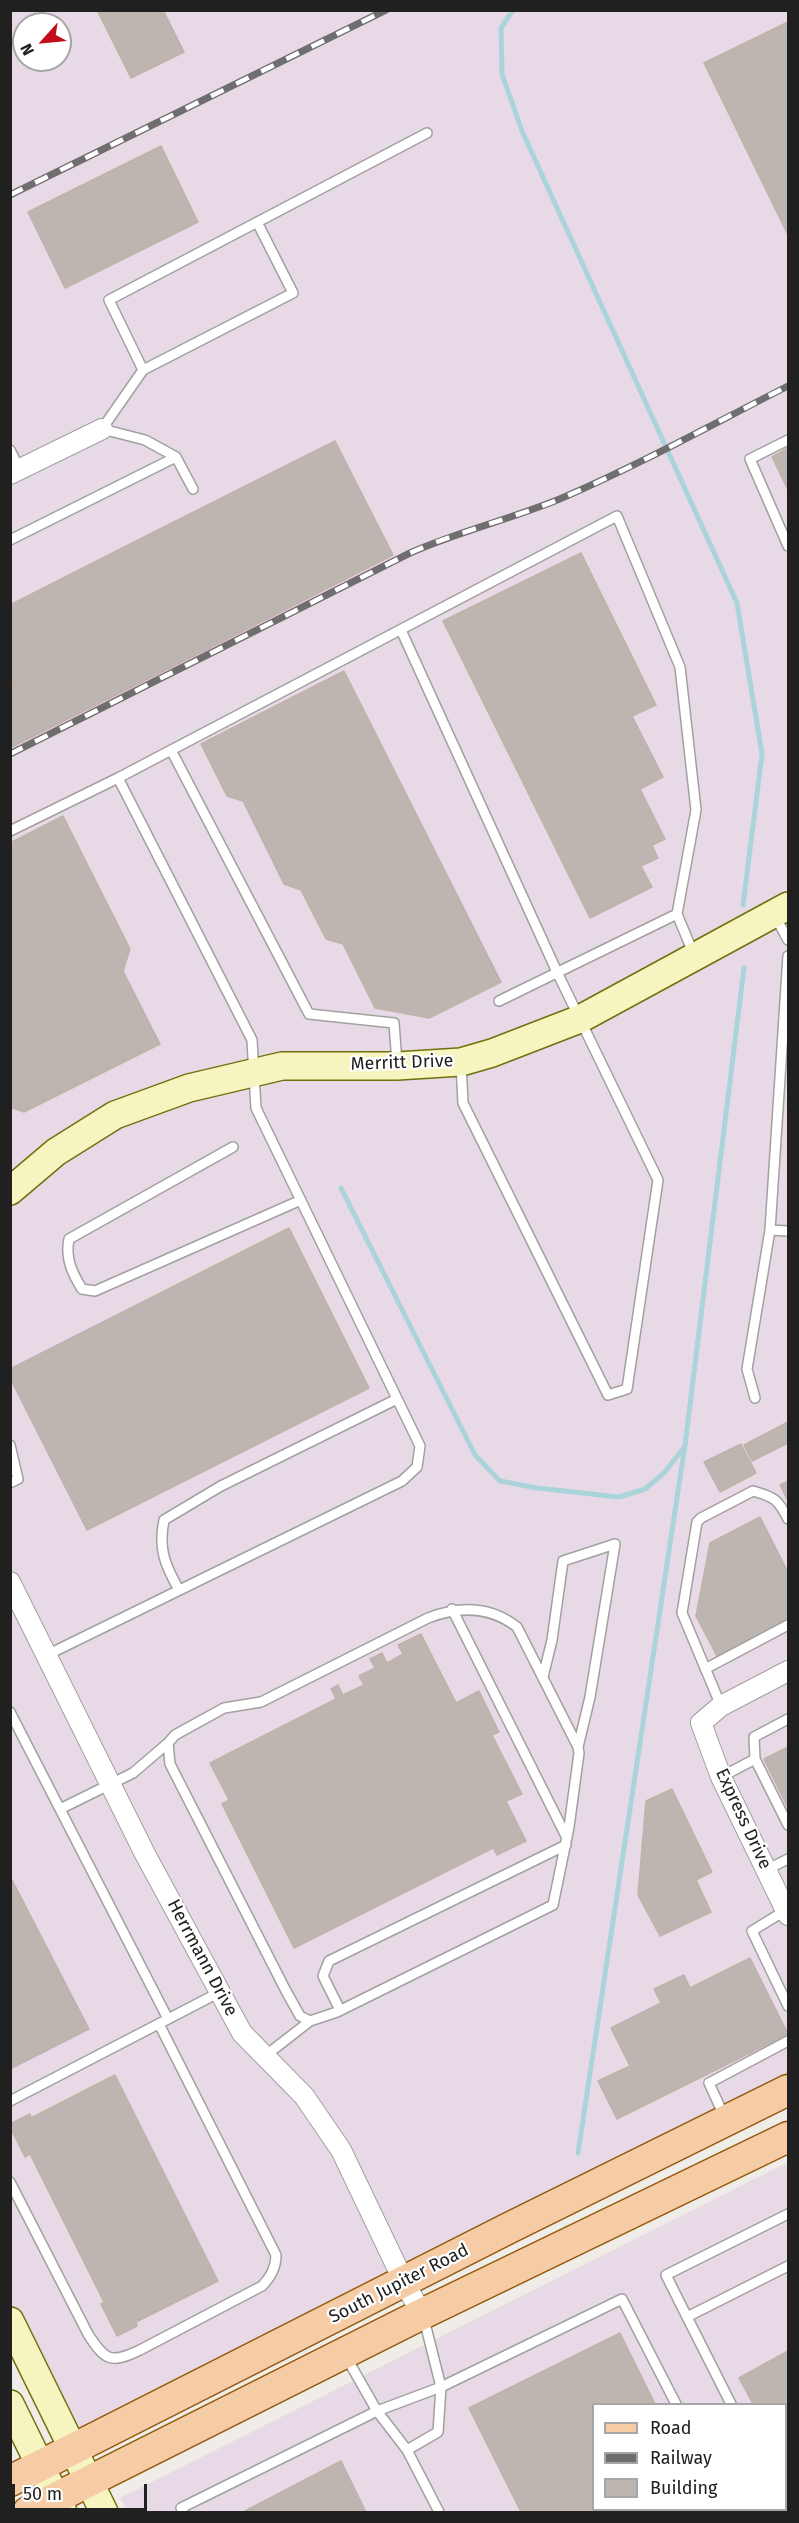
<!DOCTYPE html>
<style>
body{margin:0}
#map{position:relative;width:799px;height:2523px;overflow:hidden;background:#f0ece7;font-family:"Fira Sans",sans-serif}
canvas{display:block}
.frame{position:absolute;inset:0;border:12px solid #202020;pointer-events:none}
.legend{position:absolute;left:592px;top:2403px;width:195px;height:108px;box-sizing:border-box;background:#fff;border:2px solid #a6a6a6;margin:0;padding:8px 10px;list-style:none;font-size:18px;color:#202020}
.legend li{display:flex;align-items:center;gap:12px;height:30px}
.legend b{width:30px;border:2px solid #a6a6a6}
.north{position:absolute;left:12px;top:12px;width:60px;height:60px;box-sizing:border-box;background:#fff;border:2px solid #a6a6a6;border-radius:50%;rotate:243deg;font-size:16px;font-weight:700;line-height:24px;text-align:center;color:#202020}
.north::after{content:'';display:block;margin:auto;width:21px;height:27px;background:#c20d1d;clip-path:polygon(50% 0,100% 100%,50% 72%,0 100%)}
.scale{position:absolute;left:12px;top:2484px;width:135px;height:27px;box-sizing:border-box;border:3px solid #202020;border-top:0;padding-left:8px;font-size:18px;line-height:21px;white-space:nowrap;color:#202020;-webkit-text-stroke:4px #fff;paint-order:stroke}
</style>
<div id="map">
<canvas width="799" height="2523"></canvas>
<div class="frame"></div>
<ul class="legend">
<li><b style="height:8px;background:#f6cca6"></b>Road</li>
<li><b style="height:8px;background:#6e6e6e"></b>Railway</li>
<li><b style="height:16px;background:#bdb5b0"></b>Building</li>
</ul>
<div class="north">N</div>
<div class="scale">50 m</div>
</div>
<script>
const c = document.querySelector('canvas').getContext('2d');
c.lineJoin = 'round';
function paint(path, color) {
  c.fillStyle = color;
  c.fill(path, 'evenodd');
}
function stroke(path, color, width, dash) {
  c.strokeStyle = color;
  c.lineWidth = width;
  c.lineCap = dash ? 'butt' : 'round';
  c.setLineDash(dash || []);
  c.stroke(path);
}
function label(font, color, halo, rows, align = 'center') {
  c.font = font + ' "Fira Sans",sans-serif';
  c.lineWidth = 4.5;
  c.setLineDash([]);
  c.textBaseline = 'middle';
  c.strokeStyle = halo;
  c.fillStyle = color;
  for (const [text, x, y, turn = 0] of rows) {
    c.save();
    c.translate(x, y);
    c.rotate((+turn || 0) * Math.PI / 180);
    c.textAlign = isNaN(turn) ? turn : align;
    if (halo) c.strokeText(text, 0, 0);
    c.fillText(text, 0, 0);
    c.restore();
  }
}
paint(new Path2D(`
 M11 11H788V2078L77 2436 11 2304ZM24 24H60V60H24Z
 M788 2162V2512H128L120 2498ZM594 2404H786V2510H594Z`), '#e8d9e7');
stroke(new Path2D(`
 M513 10 501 28 502 74 522 131 737 603 762 754 743 905
 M341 1188 475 1455 500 1481 537 1488 619 1497 645 1489 664 1473 685 1446
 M578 2153 685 1445 744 968`), '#aad4da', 5);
const building = new Path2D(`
 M97 10H163L184 52 131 78Z
 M788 22V235L704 63Z
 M161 146 198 222 65 288 28 212Z
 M335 441 393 555 196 655 138 540Z
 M788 448V490L772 457Z
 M138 540 196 655 40 733 10 675V605Z
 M581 553 656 705 632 716 663 777 640 789 665 839 652 845 658 858 641 866 652 887 590 918 443 621Z
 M344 671 501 982 429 1018 375 1008 343 944 326 939 301 890 284 884 243 801 227 796 201 744Z
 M10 675 40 733 10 748Z
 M63 816 130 949 123 971 160 1044 24 1112 10 1107V843Z
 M289 1228 369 1388 87 1530 10 1378V1369Z
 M788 1422V1443L752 1461 744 1445Z
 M741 1444 756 1473 720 1492 704 1462Z
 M788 1481V1501L780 1485Z
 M760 1517 788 1572V1619L717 1656 696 1616 710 1543Z
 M421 1634 456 1703 479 1691 499 1732 492 1735 522 1794 506 1801 526 1841 497 1855 493 1848 294 1948 222 1804 229 1800 210 1763 336 1699 331 1689 338 1685 343 1695 364 1685 359 1676 375 1668 370 1659 382 1653 387 1663 403 1654 398 1645Z
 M788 1747V1808L764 1759Z
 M672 1789 712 1872 696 1880 711 1912 660 1936 638 1895 646 1801Z
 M10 1876 89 2029 10 2069Z
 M750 1958 788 2034 617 2119 598 2081 630 2066 611 2028 661 2003 654 1989 684 1975 690 1988Z
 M115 2075 218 2281 136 2322 137 2326 117 2336 101 2304 104 2302 30 2154 25 2157 10 2127V2124L30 2114 31 2118Z
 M620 2333 655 2404H594V2510H707L709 2512H521L469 2408Z
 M788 2351V2474L786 2469V2404H753L739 2378Z
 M341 2461 366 2512H243Z`);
paint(building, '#bdb5b0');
stroke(building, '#c1b2aa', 1.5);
const lane = new Path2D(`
 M143 370 293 293 257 222
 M788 440 750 459 788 546
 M10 450 20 470
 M176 457 145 440 102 429 143 370 109 300 427 133
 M10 540 176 457 193 489
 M401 630 557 972 658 1180 627 1389 608 1395 463 1103 461 1064
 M171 750 309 1014 394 1023 397 1063
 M10 831 118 778 617 516 680 667 696 810 677 914 499 1001
 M677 914 694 955
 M775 916 788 940
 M233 1147 69 1239C65 1258 72 1273 82 1289L95 1291 301 1200
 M770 1230 788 1231
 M755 1398 747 1369 770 1230 788 956
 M10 1445 18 1479 10 1483
 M179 1590C165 1565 158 1549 164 1520L221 1486 397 1399
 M452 1609 567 1838
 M47 1655 402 1481 417 1467 420 1446 256 1108 252 1040 118 778
 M705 1669 788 1625
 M543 1677 552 1640 563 1561 615 1544 590 1697 578 1747
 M721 1706 682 1613 697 1522 701 1518 753 1491C774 1497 778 1499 788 1519
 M10 1712 168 2019
 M788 1719 754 1737 755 1759 788 1825
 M721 1777 755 1759
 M60 1809 133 1773 168 1743
 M766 1870 788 1859
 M786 1910 752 1931 788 2006
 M340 2010 323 1976 329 1961 566 1845
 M265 2056 310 2021 337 2012 553 1905 569 1827 579 1753 578 1747 517 1627C490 1606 459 1606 428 1618L261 1702 224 1708 175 1735 168 1743 170 1764 286 1991 300 2016 310 2021
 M10 2101 220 1992
 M725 2118 709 2083 788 2041
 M10 2182 88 2334C105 2361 111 2364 140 2350L262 2286C271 2277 276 2267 276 2255L159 2024
 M687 2317 666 2275 788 2214
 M345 2355 377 2411 407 2450 439 2512
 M731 2404 687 2317 788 2266
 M407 2450 438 2432 441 2387 424 2319
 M730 2510 731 2512
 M785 2510 786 2512
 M183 2512 181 2508 377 2411 441 2387 622 2299 676 2404`);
const street = new Path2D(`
 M10 474 102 429
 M10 1582 145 1854 242 2033 304 2096 341 2150 404 2282 422 2314
 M788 1671 721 1706 701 1723 721 1777 788 1915`);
const secondary = new Path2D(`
 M10 1191 56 1152 115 1115 189 1088 282 1066H397L461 1062 492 1053 580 1019 788 906
 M10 2321 104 2512
 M10 2404 63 2512`);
const primary = new Path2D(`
 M10 2481 509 2228 788 2090
 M28 2512 422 2314 788 2137`);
stroke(lane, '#a1a1a1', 12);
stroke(street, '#a1a1a1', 22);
stroke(secondary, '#6f710c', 30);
stroke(primary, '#92590a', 33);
stroke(lane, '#fff', 9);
stroke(street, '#fff', 20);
stroke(secondary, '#f6f4bf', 27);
stroke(primary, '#f6cca6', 30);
const rail = new Path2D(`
 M10 195 386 10
 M10 754 410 553C459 531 512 519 562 498 639 465 713 424 788 386`);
stroke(rail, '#6e6e6e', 7);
stroke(rail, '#fff', 4.5, [14]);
label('18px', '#202020', '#fff', [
 ["Merritt Drive",402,1063,-2],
 ["Express Drive",743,1819,65],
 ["Herrmann Drive",202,1958,62],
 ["South Jupiter Road",399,2284,-27]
]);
</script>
